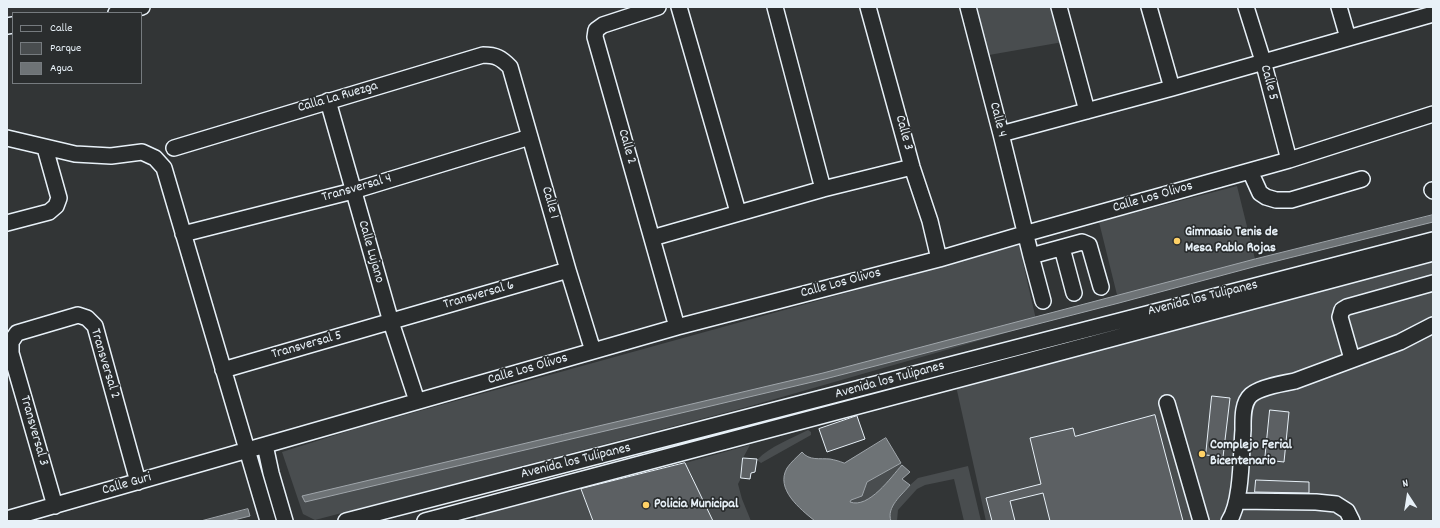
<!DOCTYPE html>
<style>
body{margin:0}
#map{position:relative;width:1440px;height:528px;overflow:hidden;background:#323536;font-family:Dekko,sans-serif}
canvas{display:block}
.frame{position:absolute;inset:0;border:8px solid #e8f1f8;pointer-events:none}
.legend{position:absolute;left:12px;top:12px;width:130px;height:72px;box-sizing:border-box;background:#2a2d2e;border:1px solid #767b7f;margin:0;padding:5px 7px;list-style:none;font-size:12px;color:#e8f1f8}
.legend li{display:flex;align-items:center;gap:8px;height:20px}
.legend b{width:20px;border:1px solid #767b7f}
.north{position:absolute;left:1388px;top:476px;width:40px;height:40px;-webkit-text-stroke:3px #2a2d2e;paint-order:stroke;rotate:348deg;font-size:11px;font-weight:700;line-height:16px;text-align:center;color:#e8f1f8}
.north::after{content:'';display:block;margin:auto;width:14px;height:18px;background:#e8f1f8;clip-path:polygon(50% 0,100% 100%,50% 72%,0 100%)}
</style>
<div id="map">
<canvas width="1440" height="528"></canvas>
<div class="frame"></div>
<ul class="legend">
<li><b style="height:5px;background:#2a2d2e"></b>Calle</li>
<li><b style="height:11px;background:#494d4f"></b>Parque</li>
<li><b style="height:11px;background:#6e7376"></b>Agua</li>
</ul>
<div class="north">N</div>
</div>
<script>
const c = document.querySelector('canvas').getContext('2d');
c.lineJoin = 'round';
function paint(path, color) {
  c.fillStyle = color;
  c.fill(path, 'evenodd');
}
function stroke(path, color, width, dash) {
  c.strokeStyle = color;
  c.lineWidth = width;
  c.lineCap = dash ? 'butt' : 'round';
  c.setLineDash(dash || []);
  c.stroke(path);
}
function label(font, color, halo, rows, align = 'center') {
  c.font = font + ' Dekko,sans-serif';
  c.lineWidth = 3.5;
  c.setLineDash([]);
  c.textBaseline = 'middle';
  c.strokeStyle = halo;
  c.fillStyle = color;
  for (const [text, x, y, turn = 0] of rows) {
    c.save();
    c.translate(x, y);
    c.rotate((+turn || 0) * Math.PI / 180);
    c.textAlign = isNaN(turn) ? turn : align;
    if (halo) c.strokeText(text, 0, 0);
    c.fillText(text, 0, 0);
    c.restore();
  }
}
paint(new Path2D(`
 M977 7H1054L1063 42 989 55Z
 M1237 186 1255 259 1119 303 1099 222Z
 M1019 245 1037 324 747 407 315 520 303 514 282 452 358 428Z
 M1433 262V521H986L956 386 1111 343Z
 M808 430 811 432V435L761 463 757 460C770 446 791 439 808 430Z
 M750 445 743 458 741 478 738 484 742 499 751 521H713L685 463Z
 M901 463 902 465C890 478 870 508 850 503L851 500C867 493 860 496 867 482Z
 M968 466 981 521H964L954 479 925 485 917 489 898 510 897 521H891L889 516 892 506 910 485 918 478Z
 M580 488 593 521H476L475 515Z`), '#494d4f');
const water = new Path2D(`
 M1433 215V222L1257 266 1119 303 825 379 305 502 302 496 823 373 1255 259Z
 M886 438 901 463 867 482 862 496 851 500 850 502C869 509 891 477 902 465L910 472 902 479 910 485C902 495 886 507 891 521H815C800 509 775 489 787 468 791 462 797 457 802 452 809 461 820 458 830 459 835 460 839 461 844 463Z
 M248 509 250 516 230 521H201Z`);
paint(water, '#6e7376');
stroke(water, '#9fa5aa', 1);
const building = new Path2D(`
 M1212 396 1230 398 1223 457 1206 455Z
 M1270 410 1289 412 1284 462 1265 460Z
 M1155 415 1183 521H1050L1043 493 1010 501 1015 521H992L986 498 1041 484 1030 438 1073 428 1075 436Z
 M857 416 865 439 827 452 819 429Z
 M743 458 757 459 755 472 751 473 750 479 741 478Z
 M685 463 713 521H593L581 489Z
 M1256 480 1309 482V493L1255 492Z`);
paint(building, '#5c6063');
stroke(building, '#e8f1f8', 1);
const minor = new Path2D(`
 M658 7 603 25 596 30 595 37 677 327
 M679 7 738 212
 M775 7 823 189
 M868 7 912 167 930 221 939 259
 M968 7 1001 134 1031 256
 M1059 7 1087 111
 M1149 7 1172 88
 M1246 7 1263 61 1289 160
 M1339 7 1348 38
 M116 13 142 7
 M7 26 13 25
 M328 101 391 322 417 401
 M1001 134 1172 88 1433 14
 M7 138 75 154 111 156 142 152 155 158 164 168 268 521
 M174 148 483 55C496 55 501 58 510 67L568 270 593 351
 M1250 171 1260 193 1266 197 1276 200H1291L1362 179
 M1432 190 1433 191
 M7 223 49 212 56 206 59 198 45 148
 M183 234 353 191 530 137
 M652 238 823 189 912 167
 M1062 248 1074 293
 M1043 301 1031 256 1082 242 1089 245 1101 287
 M1352 359 1340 317 1342 310 1347 307 1433 283
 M223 370 568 270
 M1167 403 1201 521
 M265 445 271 473 285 521
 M1237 501 1316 502 1336 504 1347 511 1352 521
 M55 506 11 353V342L17 333 78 315 87 318 95 326 138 482
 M7 519 677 327 939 259 1024 234 1289 160 1433 114
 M346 521 1433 240
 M425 521C761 433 1097 342 1433 253
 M1229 521C1242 502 1241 454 1243 430 1243 419 1242 403 1251 395 1260 387 1284 383 1295 381L1400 342 1433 325`);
stroke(minor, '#e8f1f8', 18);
stroke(minor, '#2a2d2e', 15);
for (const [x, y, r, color] of [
 [1177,241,4,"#ffd166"],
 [1202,454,4,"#ffd166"],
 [646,505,4,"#ffd166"]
]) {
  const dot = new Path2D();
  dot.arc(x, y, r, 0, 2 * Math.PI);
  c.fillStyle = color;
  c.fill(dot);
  stroke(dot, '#2a2d2e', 1.5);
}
label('14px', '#e8f1f8', '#2a2d2e', [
 ["Calle 5",1268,83,75],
 ["Calla La Ruezga",338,98,-16],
 ["Calle 4",997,120,76],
 ["Calle 3",903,133,75],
 ["Calle 2",626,147,74],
 ["Transversal 4",357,189,-16],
 ["Calle Los Olivos",1153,198,-16],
 ["Calle 1",549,203,74],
 ["Calle Lujano",370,252,74],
 ["Calle Los Olivos",841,284,-15],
 ["Transversal 6",479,296,-16],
 ["Avenida los Tulipanes",1203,299,-14],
 ["Transversal 5",307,346,-16],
 ["Transversal 2",104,364,73],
 ["Calle Los Olivos",528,370,-16],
 ["Avenida los Tulipanes",890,381,-15],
 ["Transversal 3",33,431,74],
 ["Avenida los Tulipanes",576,462,-14],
 ["Calle Guri",127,485,-16]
]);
label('bold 14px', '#e8f1f8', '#2a2d2e', [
 ["Gimnasio Tenis de",1185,233],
 ["Mesa Pablo Rojas",1185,249],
 ["Complejo Ferial",1210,446],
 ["Bicentenario",1210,462],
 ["Policia Municipal",654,505]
], 'left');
</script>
